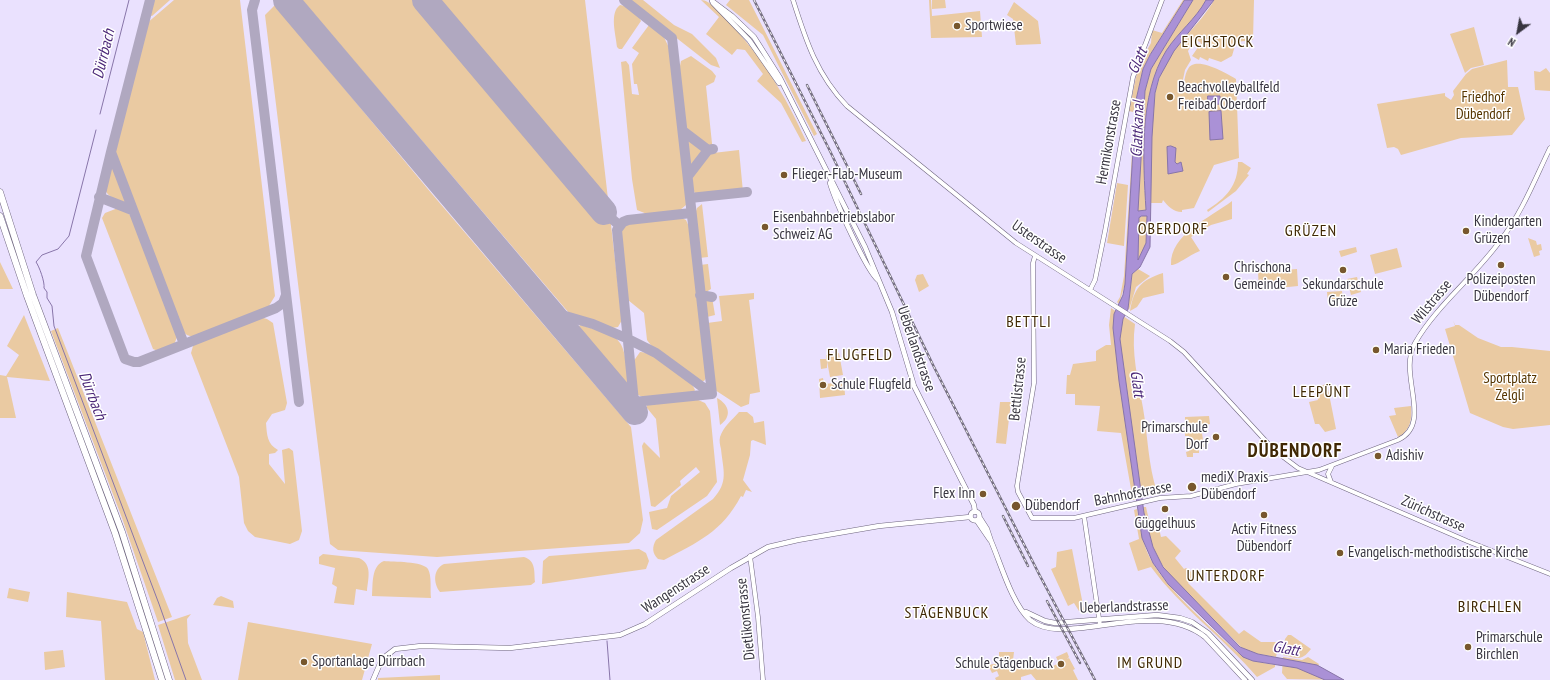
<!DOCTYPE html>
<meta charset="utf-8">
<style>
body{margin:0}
#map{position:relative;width:1550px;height:680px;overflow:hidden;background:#eae1fe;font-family:"PT Sans Narrow",sans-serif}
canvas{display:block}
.north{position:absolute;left:1498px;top:12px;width:40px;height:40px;-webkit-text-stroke:3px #fff;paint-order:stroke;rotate:212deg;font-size:11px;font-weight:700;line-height:16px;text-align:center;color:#383540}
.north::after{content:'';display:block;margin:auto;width:14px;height:18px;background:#383540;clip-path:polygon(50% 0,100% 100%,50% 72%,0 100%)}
</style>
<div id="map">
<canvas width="1550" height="680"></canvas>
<div class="north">N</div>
</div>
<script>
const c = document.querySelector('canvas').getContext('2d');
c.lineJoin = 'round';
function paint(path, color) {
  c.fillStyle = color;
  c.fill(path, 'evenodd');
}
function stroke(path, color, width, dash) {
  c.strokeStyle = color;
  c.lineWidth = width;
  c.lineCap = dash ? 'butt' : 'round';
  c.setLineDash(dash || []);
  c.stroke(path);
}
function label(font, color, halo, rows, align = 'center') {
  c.font = font + ' "PT Sans Narrow",sans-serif';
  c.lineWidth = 3;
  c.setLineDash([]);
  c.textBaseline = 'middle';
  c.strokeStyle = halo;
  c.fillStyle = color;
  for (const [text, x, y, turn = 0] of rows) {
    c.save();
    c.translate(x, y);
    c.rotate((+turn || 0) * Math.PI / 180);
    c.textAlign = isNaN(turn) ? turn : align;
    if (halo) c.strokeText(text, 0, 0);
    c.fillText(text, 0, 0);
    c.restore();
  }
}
paint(new Path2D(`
 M153 0H170L152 16 149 15Z
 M174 0H240L275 296 267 309 193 337 187 335 182 331 121 173 115 150 146 24Z
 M302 0H585L622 320 618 327 612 328 569 313Z
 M628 0H643L674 25 692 34 716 58 720 68 711 65Z
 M701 0C710 0 721 13 727 20 763 58 784 93 806 141L802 142 781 103 757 81 763 74 745 50 737 49 732 55 706 34 719 17Z
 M730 0H749L817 134 814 136 763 35 726 5Z
 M929 0H931L932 16 980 11 982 37 931 38Z
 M932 0H945L946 8 932 9Z
 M1183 0H1185L1150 55 1143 69 1136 100 1125 284 1119 304 1117 302 1120 297 1124 276 1135 107 1133 112 1129 111 1136 77 1143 57 1151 43 1152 30 1162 33Z
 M1193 0H1206C1197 19 1178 32 1167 50 1139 94 1143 160 1146 210L1137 211 1145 91 1151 69Z
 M1214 0H1254L1253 40 1236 42 1232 56 1221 62 1209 58 1208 61 1200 57 1199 60 1192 56 1201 43 1195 39 1188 51 1191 60 1185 70 1181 89C1185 84 1184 75 1188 69 1195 55 1226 73 1236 79L1239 158 1214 165 1194 208 1182 210V212C1173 212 1168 206 1163 200L1162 203H1151C1150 164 1146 100 1165 65 1177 41 1201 24 1214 0Z
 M1014 2 1038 21 1041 44 1016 45 1013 19 1007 15Z
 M275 5 432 194 631 427 643 520 640 533 629 543 437 557 338 550 330 544 265 15Z
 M620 5C629 6 638 13 641 21L622 49H619L617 47C616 35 609 13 620 5Z
 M649 25 662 33 671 52 687 200 686 205 680 210 647 214 637 210 632 179 621 62 626 61 629 65 632 94 639 95 637 84H634L632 64 639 53 632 48Z
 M1474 27 1484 65 1471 68 1465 73 1450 34Z
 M691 56 712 71 716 76 714 82 706 86 713 153 739 150 743 192 700 196 695 193 692 188 679 71 681 61Z
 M1507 60 1508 87H1518L1525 119 1512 135 1461 138 1401 155 1398 149 1394 147 1387 148 1377 104 1445 93V96L1451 100 1454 95 1453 91 1466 74 1472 69Z
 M1546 68 1550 73V91L1535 90 1534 71 1540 72Z
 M111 162 126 204C97 192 104 189 111 162Z
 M1238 162H1242L1251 168 1247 174 1249 175 1236 191 1208 212 1207 210C1226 198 1238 186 1238 162Z
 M1117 183 1128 185 1124 246 1107 243Z
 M1232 201V219L1211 225 1191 237 1200 251C1193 253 1176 266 1171 265 1170 234 1210 218 1232 201Z
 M702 204 708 257 699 258 695 214 697 208Z
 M118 208 124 210 131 216 176 330 177 337 174 345 158 351 153 349 102 218 105 213Z
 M1142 216H1147L1146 243 1138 261 1139 218Z
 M680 217 686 220 690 229 707 377 704 381H698L653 348 647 340 644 313 628 300 619 236 623 227 631 222Z
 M1528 238 1536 241 1537 245 1541 244 1542 250 1539 251 1540 255 1534 257Z
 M1356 247 1357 252 1341 257 1339 251Z
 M1397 248 1402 267 1375 274 1370 255Z
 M0 262 13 289H0Z
 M708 264 711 289 706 292 703 289 700 265Z
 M1138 269 1150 276 1136 287 1129 310 1128 309 1132 274Z
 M1297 269 1298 286 1259 290 1258 272Z
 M1163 273 1164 293 1143 298 1137 307 1130 311C1134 288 1141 280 1163 273Z
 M923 274 929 286 919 292 915 280 917 275Z
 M1357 277 1361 292 1351 295 1347 279Z
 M1342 291 1343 300 1328 302 1327 292Z
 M754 293V299L749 300 760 392 750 394 749 404 741 407 715 390 707 323 722 321 719 296Z
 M712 297 715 315 707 317 705 303 708 298Z
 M1111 308 1135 324C1131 353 1138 379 1143 408 1148 437 1148 464 1157 492L1133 500 1121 433 1097 431 1100 406 1075 405V394H1066L1067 375H1070L1073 364 1096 361V351L1106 345H1111L1109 325Z
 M24 315 50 381 7 377 16 418H0V375L6 376 19 355 7 346Z
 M260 317 267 319 273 323 287 403 285 410 272 414 266 423C267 435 267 444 278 450L275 453 269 454V464L285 484 282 450 289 448 293 451 302 531 299 540 290 544 255 537 248 531 244 523 239 477 191 353 193 346 200 341Z
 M1453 320 1455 325H1459L1478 338 1501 347H1512L1550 351V425L1513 429 1503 427 1470 413 1445 329 1455 326Z
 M580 325C625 337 623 338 629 383L628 385 578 328Z
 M58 328 172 617 158 622 122 518 51 331Z
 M640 352C653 352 691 377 695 390L693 393 645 398 638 395 635 388 633 362Z
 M839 353 843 375 830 377 827 361V368L821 369 820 359H826V355Z
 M823 378 824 384 844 382 845 395 820 398 819 379Z
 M1327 384 1336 429 1325 432 1319 424H1315L1309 402 1318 400 1315 387Z
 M717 398C730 405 732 417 720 425Z
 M696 399 705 403 710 411 717 482 707 496 657 530 652 529 649 512 667 508 671 496 700 472 696 467 680 481 681 485 655 507 651 506 642 446 644 442 660 458 656 419 647 408V405Z
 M1000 402H1011L1006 444 996 443Z
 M1411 406C1412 419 1411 430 1398 437L1389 416 1396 415 1394 408Z
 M739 412H747L753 417 754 423 764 421 766 445 753 440 751 441 750 455 743 480 752 492 746 490 743 497 741 496C722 532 698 542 664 560L658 559C652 553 652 547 656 540L713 499C729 482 723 470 721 449 720 445 719 441 720 437 723 427 732 420 739 412Z
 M1209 416 1210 424 1201 426 1204 447H1199V453H1193V457H1187L1186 452 1189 451V436H1185V417Z
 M1143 507H1146L1151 529 1160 527 1159 528 1161 537 1166 536 1181 551 1175 558 1184 569 1186 568 1189 570 1186 573 1190 571 1194 574 1188 583 1239 634 1244 630 1261 642H1279L1276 657 1253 653 1241 647 1169 574C1153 555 1146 531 1143 507Z
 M1137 509C1140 525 1142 540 1148 554 1163 587 1210 626 1237 652L1253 661 1275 665V667L1257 677C1224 638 1181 608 1151 567L1138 571 1129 543 1139 539 1134 510Z
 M639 549 646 553 649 561 646 569 542 584 543 561 549 556Z
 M1072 549 1084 610 1079 611 1074 603 1068 606 1051 569 1056 567 1057 552Z
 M323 554 359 558C373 564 368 579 367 591L356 589 354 605 334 603 337 587 332 584 335 568 319 564V557Z
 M524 557C536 561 534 571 535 582L531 585 440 592C433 583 433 569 444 564Z
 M384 561C393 562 423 561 428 569 432 576 430 590 431 598L372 596C373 584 371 566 384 561Z
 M9 588 30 592 28 602 7 598Z
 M67 592 127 602 137 629 143 632 155 680H105L101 621 66 617Z
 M221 596 233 601 234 608 213 605 217 598Z
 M191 614 187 619 188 643 202 680H204H175L158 625Z
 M248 622 372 644 362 680H238Z
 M1288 635H1291L1311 649C1301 662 1297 658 1283 655L1285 639Z
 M63 650 65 667 45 670 44 652Z
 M999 652H1014L1013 660 1024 667 1047 669 1059 663 1056 657 1067 652 1069 657 1067 659 1069 658 1075 669 1073 670 1078 680H1036L1031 674 1021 677V680H996L995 678 999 676 997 671 992 673 988 665 999 663Z
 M1283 657 1302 660 1308 657 1319 664 1318 666 1344 680 1287 679 1282 673Z
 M440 675V680H378V678Z`), '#eacaa2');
const water = new Path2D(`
 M1185 0H1193L1151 69 1145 91 1138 211 1146 210C1143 160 1139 95 1166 51 1178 32 1196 19 1206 0H1214L1174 51 1159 78 1155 93 1152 137 1150 247 1140 267 1132 274 1128 309 1123 319 1120 339 1144 513 1153 547 1163 567 1240 647 1258 654 1317 665 1344 680H1325L1297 668 1253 661 1243 657 1168 584 1153 563 1142 538 1119 381 1113 328 1114 314 1123 295 1125 284 1136 100 1143 69 1150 55ZM1142 216H1147L1146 243 1138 260 1139 218Z
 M1208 96H1220V104L1208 105Z
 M1221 111 1223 139 1210 140 1209 112Z
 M1171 146 1176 148 1175 162 1177 164 1181 162 1183 171 1168 174 1167 147Z`);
paint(water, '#aa91d6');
stroke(water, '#8875a9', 1);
stroke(new Path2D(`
 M100 114 129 0
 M96 130 69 236 58 249 42 255 36 262C39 266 45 282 44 288L47 292V298L52 306 54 326 159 604 186 680
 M607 641 610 680`), '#8875a9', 1);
stroke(new Path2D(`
 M150 0 111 152 184 344
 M255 0 252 10 299 402
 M286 0 289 4
 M624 0 672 38 712 394
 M683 131 708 150 713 149
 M111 152 86 256 125 359 134 362H139L276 308 283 303 286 295
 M688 176 708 150
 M99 197 132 210
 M690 198 747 192
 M604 212 619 225
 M700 295 712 297
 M546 306 562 315 593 324 626 338 656 353 712 394
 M634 402 712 394
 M635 412 617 230 623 222 628 220 691 213`), '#b0a8c0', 10);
stroke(new Path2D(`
 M286 0 635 412
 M425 0 604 212`), '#b0a8c0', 26);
const tertiary = new Path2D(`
 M793 0C806 41 817 75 847 106L1016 243 1170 341 1184 352 1274 450 1298 468 1467 541 1550 574
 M1035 256 1033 263 1034 383 1017 486 1018 492 1032 518H1074L1160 498 1191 496 1236 484 1319 470 1398 440C1434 423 1397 374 1415 343 1437 305 1474 277 1500 241 1522 213 1535 179 1550 148
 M1090 290 1095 280 1105 231 1133 77 1162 0
 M1331 482 1328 474 1332 466
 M1084 516 1100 625
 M750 556 758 617 763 680`);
const secondary = new Path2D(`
 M712 1 732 16 754 37 780 78 865 247 892 312 914 386 974 505 975 512
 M713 3 749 40 779 83
 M830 183C835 200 866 270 878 280
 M970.5 516a4.5 4.5 0 1 1 9 0a4.5 4.5 0 1 1-9 0Z
 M980 518 987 529 991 541C1001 564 1012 604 1030 620 1065 649 1152 596 1205 637L1245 680
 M977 521 990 540
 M1026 612 1045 621 1055 623 1157 615 1180 618 1192 622 1208 633 1252 680
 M373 680 382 659 395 649 421 646 510 648 620 635 645 624 731 568 768 547 798 540 879 526 970 517`);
const motorway = new Path2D(`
 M0 192 33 295 122 532 169 680
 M0 216 27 296 115 533 162 680`);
stroke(tertiary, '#6e657f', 5);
stroke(secondary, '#6e657f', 5.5);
stroke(motorway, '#6e657f', 7);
stroke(tertiary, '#fff', 4);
stroke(secondary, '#fff', 4.5);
stroke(motorway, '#fff', 6);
const rail = new Path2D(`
 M754 0 830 151 934 367 1039 574 1095 680
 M807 85 861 194
 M1003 516 1028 566
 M1047 601 1080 663`);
stroke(rail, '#767082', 2.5);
stroke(rail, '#fff', 1, [3]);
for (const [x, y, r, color] of [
 [957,26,4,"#77572d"],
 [1170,97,4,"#77572d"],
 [784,175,4,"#77572d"],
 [765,227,4,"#77572d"],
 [1466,231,4,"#77572d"],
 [1501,265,4,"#77572d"],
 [1343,270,4,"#77572d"],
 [1226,277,4,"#77572d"],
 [1376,350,4,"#77572d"],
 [823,385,4,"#77572d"],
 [1216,437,4,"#77572d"],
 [1378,456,4,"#77572d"],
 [1192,487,5,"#77572d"],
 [983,494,4,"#77572d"],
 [1016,506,5,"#77572d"],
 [1165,509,4,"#77572d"],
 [1264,515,4,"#77572d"],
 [1340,553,4,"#77572d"],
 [1468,647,4,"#77572d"],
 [304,662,4,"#77572d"],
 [1061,664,4,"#77572d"]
]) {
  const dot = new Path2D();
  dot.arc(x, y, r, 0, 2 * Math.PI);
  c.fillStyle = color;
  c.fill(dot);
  stroke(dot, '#fff', 1.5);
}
label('15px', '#383540', '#fff', [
 ["Sportwiese",965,26],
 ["Beachvolleyballfeld",1178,88],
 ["Freibad Oberdorf",1178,105],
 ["Flieger-Flab-Museum",792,175],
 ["Eisenbahnbetriebslabor",773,218],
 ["Schweiz AG",773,235],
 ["Kindergarten",1474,222],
 ["Grüzen",1474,239],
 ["Chrischona",1234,268],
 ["Gemeinde",1234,285],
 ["Polizeiposten",1501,280,"center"],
 ["Dübendorf",1501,297,"center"],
 ["Sekundarschule",1343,285,"center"],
 ["Grüze",1343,302,"center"],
 ["Maria Frieden",1384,350],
 ["Schule Flugfeld",831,385],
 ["Primarschule",1208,428,"right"],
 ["Dorf",1208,445,"right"],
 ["Adishiv",1386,456],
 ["mediX Praxis",1201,478],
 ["Dübendorf",1201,495],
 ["Flex Inn",975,494,"right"],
 ["Dübendorf",1025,506],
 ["Güggelhuus",1165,524,"center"],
 ["Activ Fitness",1264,530,"center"],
 ["Dübendorf",1264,547,"center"],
 ["Evangelisch-methodistische Kirche",1348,553],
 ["Primarschule",1476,638],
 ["Birchlen",1476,655],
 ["Sportanlage Dürrbach",312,662],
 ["Schule Stägenbuck",1053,664,"right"]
], 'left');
label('15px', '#563500', '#fff', [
 ["Friedhof",1483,98],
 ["Dübendorf",1483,115],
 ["Sportplatz",1510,379],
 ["Zelgli",1510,396]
]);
label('15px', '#383540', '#fff', [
 ["Hermikonstrasse",1109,142,-80],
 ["Usterstrasse",1039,242,35],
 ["Wilstrasse",1432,302,-50],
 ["Ueberlandstrasse",916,349,71],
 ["Bettlistrasse",1018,389,-84],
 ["Bahnhofstrasse",1133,494,-11],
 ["Zürichstrasse",1433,514,24],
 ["Wangenstrasse",676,589,-33],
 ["Ueberlandstrasse",1124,607,-2],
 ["Dietlikonstrasse",746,619,-96]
]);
c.letterSpacing = '1px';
label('16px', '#402804', '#fff', [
 ["EICHSTOCK",1218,42],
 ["OBERDORF",1173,229],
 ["GRÜZEN",1311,231],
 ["BETTLI",1029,322],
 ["FLUGFELD",860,355],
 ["LEEPÜNT",1322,392],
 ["UNTERDORF",1226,576],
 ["BIRCHLEN",1490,607],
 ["STÄGENBUCK",947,613],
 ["IM GRUND",1150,663]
]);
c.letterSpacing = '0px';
label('italic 16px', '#4b2778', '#fff', [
 ["Dürrbach",104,54,-76],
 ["Glatt",1138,61,-66],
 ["Glattkanal",1138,129,-88],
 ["Glatt",1137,384,82],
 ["Dürrbach",92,396,69],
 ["Glatt",1286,649,10]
]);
c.letterSpacing = '1px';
label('bold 19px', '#402804', '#fff', [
 ["DÜBENDORF",1295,452]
]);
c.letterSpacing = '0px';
</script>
